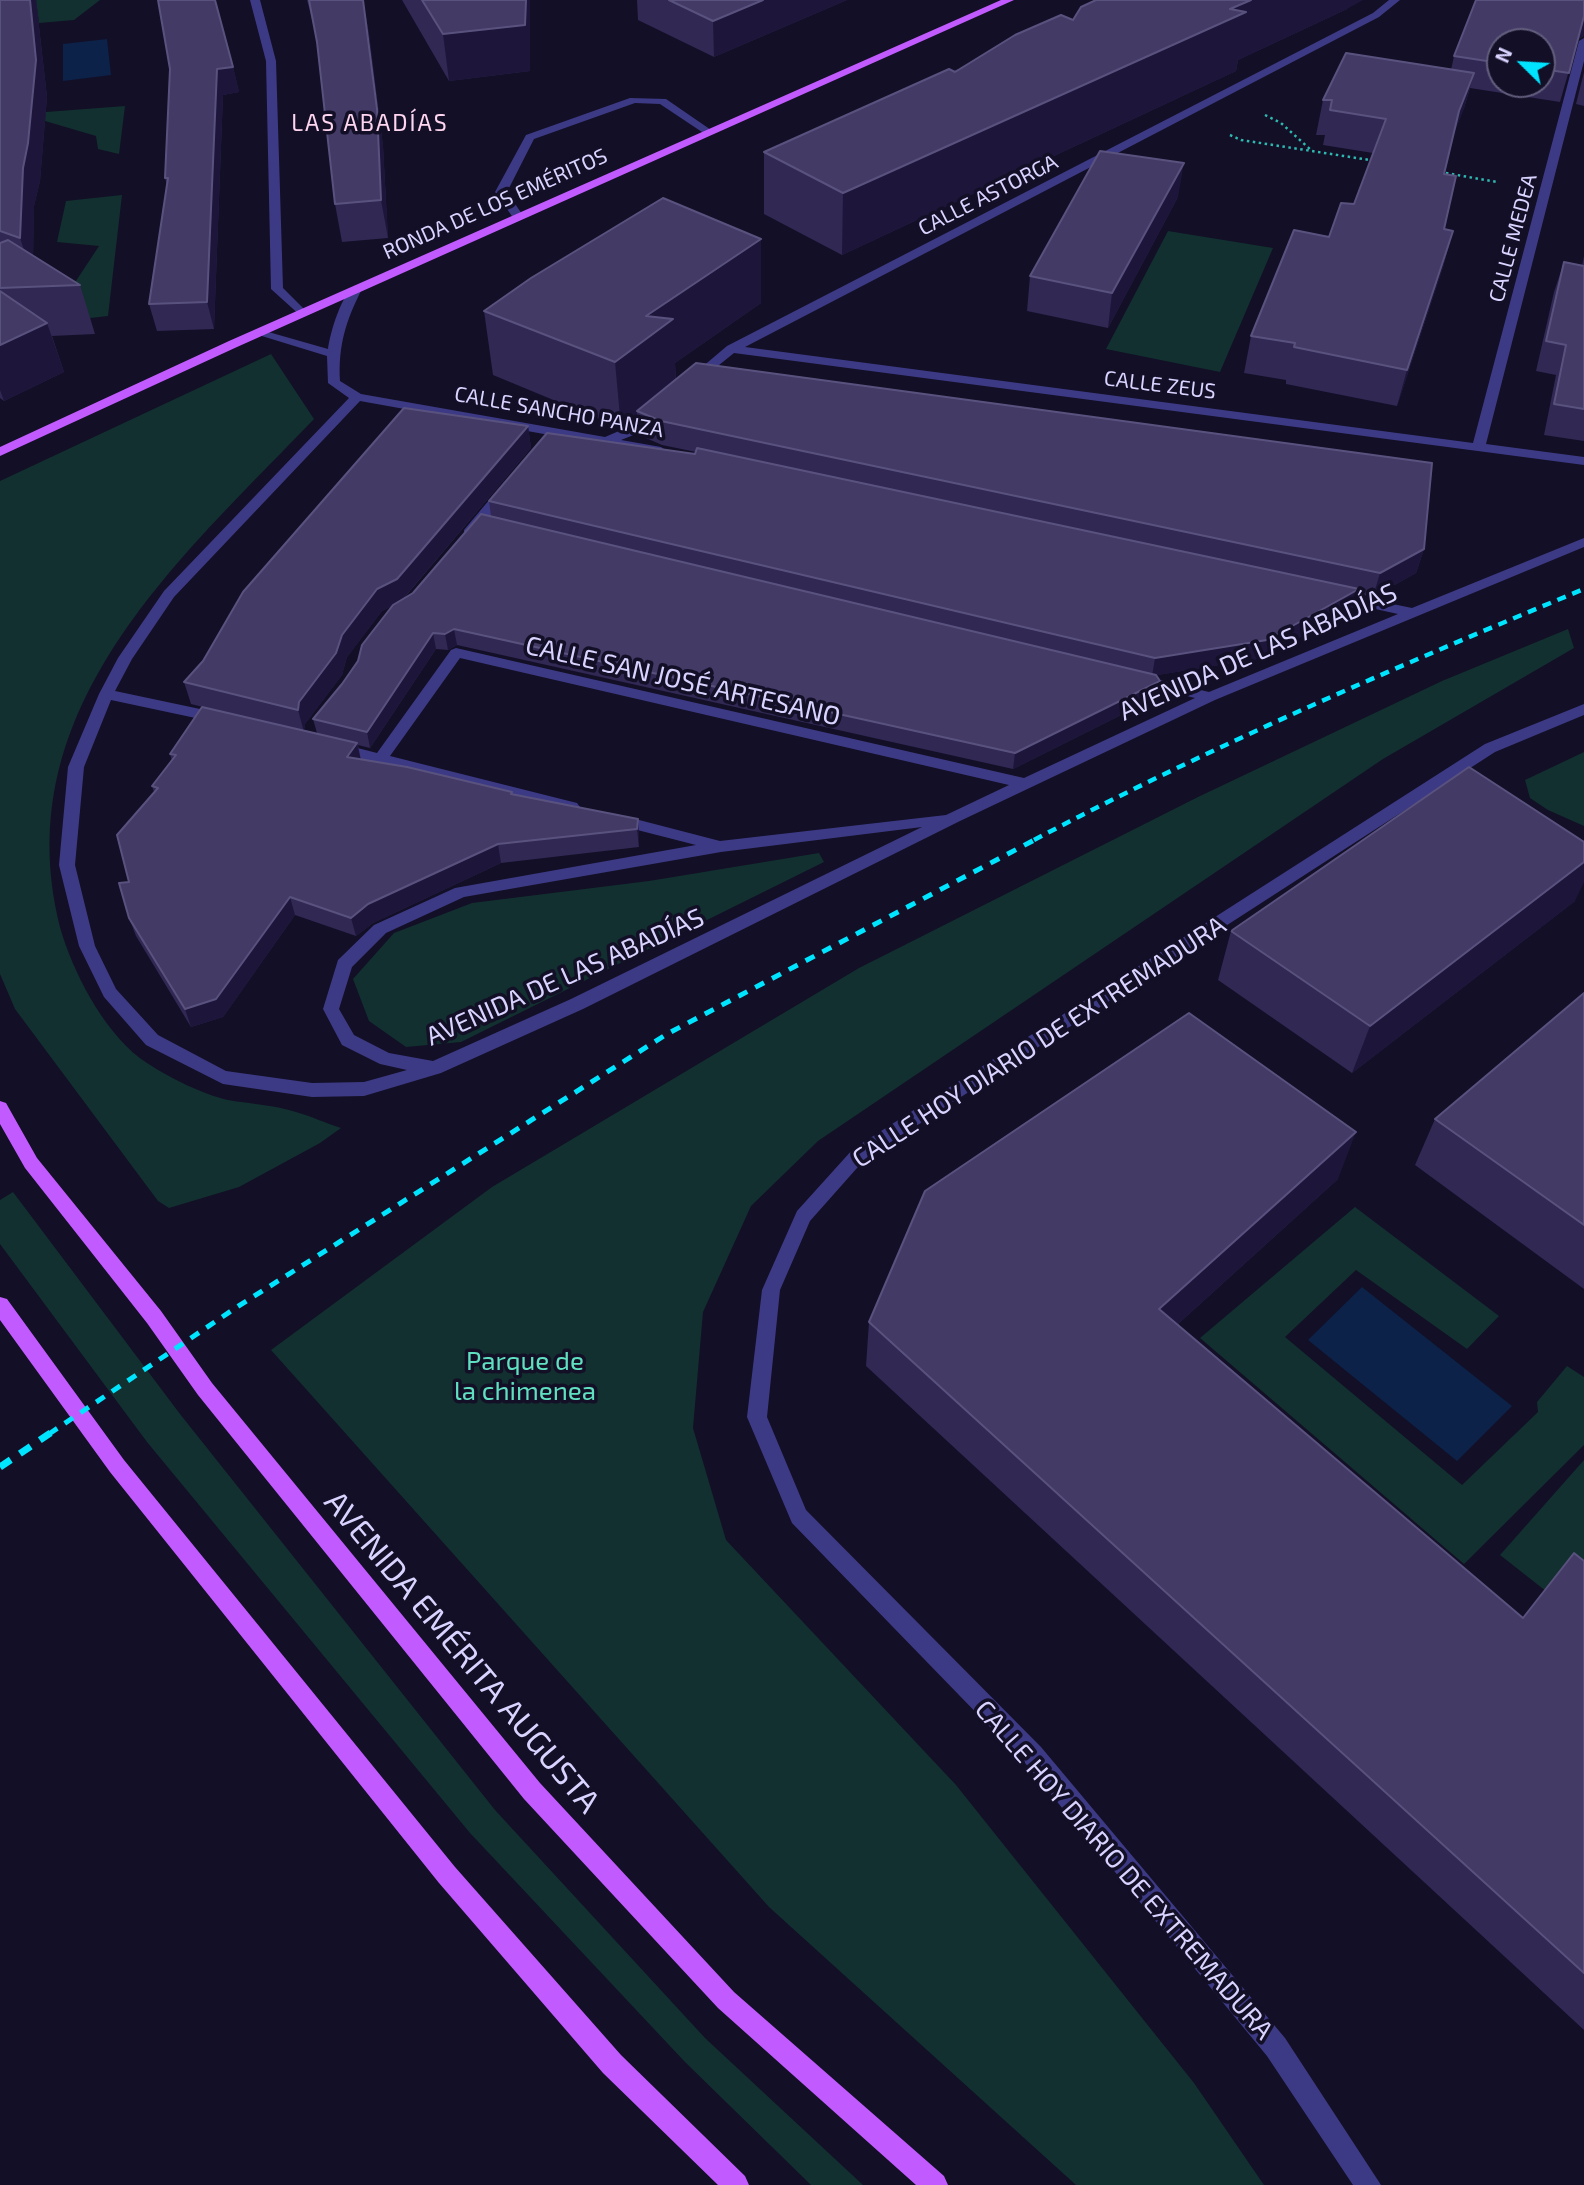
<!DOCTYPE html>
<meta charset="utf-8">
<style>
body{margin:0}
#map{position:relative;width:1584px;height:2185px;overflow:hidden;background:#130f26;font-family:"Exo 2",sans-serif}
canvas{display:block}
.north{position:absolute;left:1486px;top:28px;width:70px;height:70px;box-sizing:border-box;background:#130f26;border:2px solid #625e7d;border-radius:50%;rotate:294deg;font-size:19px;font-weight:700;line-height:28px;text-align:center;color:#d9d4ff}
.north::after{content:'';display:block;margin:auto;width:24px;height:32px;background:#00e5ff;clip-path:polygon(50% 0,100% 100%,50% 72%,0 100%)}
</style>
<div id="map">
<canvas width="1584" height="2185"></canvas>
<div class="north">N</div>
</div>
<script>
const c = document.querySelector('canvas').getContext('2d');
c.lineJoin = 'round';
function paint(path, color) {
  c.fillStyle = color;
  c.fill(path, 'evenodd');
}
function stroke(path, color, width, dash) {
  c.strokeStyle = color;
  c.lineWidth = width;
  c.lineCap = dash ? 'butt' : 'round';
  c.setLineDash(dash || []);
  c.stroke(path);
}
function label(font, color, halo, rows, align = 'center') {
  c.font = font + ' "Exo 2",sans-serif';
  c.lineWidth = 7;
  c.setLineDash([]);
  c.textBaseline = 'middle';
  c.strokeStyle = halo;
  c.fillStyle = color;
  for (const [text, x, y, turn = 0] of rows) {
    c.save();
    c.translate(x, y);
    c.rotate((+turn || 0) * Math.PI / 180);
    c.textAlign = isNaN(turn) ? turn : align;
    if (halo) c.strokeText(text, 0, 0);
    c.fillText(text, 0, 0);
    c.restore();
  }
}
paint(new Path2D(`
 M36 0H100L74 20 39 23Z
 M125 106 119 154 98 149 96 136 45 121 46 112Z
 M122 195 108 316 73 320 68 293 99 246 57 242 66 201Z
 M1168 231 1273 248 1220 372 1106 349Z
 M271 354 314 419C176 563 0 714 63 937 77 980 108 1038 147 1063 170 1078 202 1094 228 1100 251 1104 275 1105 296 1112 311 1116 325 1123 341 1128L320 1143 239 1187 169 1208 158 1201 15 1009 0 974V481Z
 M1568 629 1574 648 1383 759 818 1141 751 1206 703 1312 693 1428 726 1540 956 1785 1194 2083 1264 2185H1076L769 1907 271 1350 492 1187 859 968 1198 797 1442 681Z
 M1584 752V826L1548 810 1530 798 1525 780Z
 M819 853 824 862 461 1042 406 1047 369 1021 353 979 394 933 472 903 649 881Z
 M13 1192 180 1414 495 1810 705 2038 863 2185H811L685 2062 470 1833 147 1442 0 1244V1200Z
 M1355 1207 1499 1316 1467 1349 1356 1270 1285 1337 1462 1485 1538 1412 1537 1402 1567 1366 1584 1377V1445L1464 1564 1200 1338Z
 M1584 1460V1621L1500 1555Z`), '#12302f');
paint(new Path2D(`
 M107 39 111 75 63 81V44Z
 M1362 1287 1512 1406 1457 1461 1308 1340Z`), '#0c2248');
stroke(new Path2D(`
 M1265 115 1281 123 1311 150
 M1230 135 1241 140 1376 161
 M1440 172 1497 182`), '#2fb8b0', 2.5, [2.5, 3.5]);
paint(new Path2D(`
 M630 98 666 99 714 132 705 134 660 104 635 103 534 139 507 192 524 217 514 219 495 192 526 135Z`), '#3d3a85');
paint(new Path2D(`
 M250 0H260L276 61 283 288 308 313 302 317 271 289 266 61Z
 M1389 0H1400L1379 17 745 347 1473 443 1579 41 1584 38V61L1486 444 1584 457V465L734 353 698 382 694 383 688 379 727 346 1373 13Z
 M356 285 362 289C346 320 338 346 340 381L361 394 605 437 626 428 657 406 661 407V413L636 434 621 440 661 447 667 451 661 455 360 401 174 597 132 659 115 691 219 713 226 718 219 723 111 700 84 767 75 865 95 946 116 989 158 1035 226 1071 312 1083 364 1082 407 1070 380 1064 342 1045 323 1009 338 960 374 925 455 888 696 845 610 823 608 819 610 815 616 814 720 841 946 815 1009 785 460 658 390 756 577 803 580 807 577 811 572 812 333 752 330 748 338 743 377 753 451 650 456 648 1024 778 1195 698 1134 683 1132 680 1134 677 1139 675 1209 692 1398 614 1330 599V593L1335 592 1412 608 1584 538V547L1215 700 960 821 583 1009 441 1073 364 1096 312 1097 223 1084 146 1045 104 997 79 946 59 865 68 767 99 694 118 658 164 591 349 398 328 383 327 356 252 333 258 329 328 349C330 333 342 292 356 285ZM922 827 571 999 433 1061 389 1053 354 1035 339 1009 352 967 386 933 464 897 721 852Z
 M505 486 510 487V493L474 536H464V530L500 487Z
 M1584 704V715L1495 752 865 1159 810 1221 780 1290 767 1417 806 1510 1041 1747 1285 2038 1381 2185H1353L1267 2056 1025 1763 792 1523 747 1417 762 1290 797 1211 853 1149 1485 744Z`), '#3d3a85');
paint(new Path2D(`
 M1001 0H1014L237 347 0 456V447L229 341Z
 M0 1101 6 1103 37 1158 161 1311 212 1383 540 1783 734 1992 944 2176 948 2185H916L718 2008 524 1799 198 1395 147 1323 25 1168 0 1124Z
 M0 1297 7 1299 124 1460 455 1867 621 2055 745 2176 749 2185H718L603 2073 439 1883 110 1472 0 1320Z`), '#c25bff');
stroke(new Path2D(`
 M1034 840C1212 746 1398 666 1584 589`), '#00e5ff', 4.5, [9, 7]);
stroke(new Path2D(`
 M49 1434 237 1307 667 1034 1038 838`), '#00e5ff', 5, [10, 9]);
stroke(new Path2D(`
 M0 1467 52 1432`), '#00e5ff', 7, [13, 11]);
paint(new Path2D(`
 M0 0H36L47 97 40 181 34 206 33 255 80 285 95 334 52 336 64 372 4 401 0 398Z
 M307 0H363L369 34 383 146 388 238 342 242 335 204 317 42 313 23Z
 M402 0H530V71L449 81Z
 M637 0H847L714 57 638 20Z
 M1476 0H1584V36L1578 39 1560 102 1470 88 1464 108 1452 138 1444 174 1456 176 1444 229 1453 231 1443 267 1397 406 1286 384V380L1244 373 1251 336 1294 230 1329 237 1341 203 1354 204 1373 153 1323 145 1325 135H1316L1323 100 1346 53 1451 70 1454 56ZM1500 42H1542V84H1500Z
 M1347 9 1238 60 1236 71 842 255 764 214V152L1073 20Z
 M233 67 239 92 223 95 214 329 157 331 149 304 167 185 165 178 170 69Z
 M1584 72V106L1576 104Z
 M1178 197 1108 328 1027 311 1030 276Z
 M761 239V303L675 363 676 380 1424 549 1416 573 1373 597 1358 594 1354 607 1263 658 1157 675 1160 681 1157 697 1013 769 457 645 448 650 436 649 370 748 358 745 361 760 512 792V794L638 819 639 847 501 863 373 923 356 936 295 915 223 1017 191 1027 136 936 129 918V882L154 792 152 786 172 761 170 754 215 710 191 704 184 682 528 426 531 448 404 598 413 593 491 516 489 501 695 454 696 452 662 445 639 435 637 414 621 428 493 375 484 311ZM392 606 342 684 313 719 317 733 304 730 305 724 342 675 347 657 382 611Z
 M1584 256V441L1544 435 1556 375 1536 371 1554 292 1564 262 1582 266Z
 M1575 901 1352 1073 1218 980 1231 931Z
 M1584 993V1289L1415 1165 1435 1119Z
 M1338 1179 1178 1324 1523 1618 1584 1561V2030L866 1366 869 1322Z`), '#312854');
paint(new Path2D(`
 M30 0H36L47 97 40 181 34 206 33 277 20 238Z
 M363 0 369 34 383 146 388 238 381 200Z
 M526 0H530V71L449 81 443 34Z
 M763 0H847L714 57 713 21Z
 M1251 0H1363L1347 9 1238 60 1236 71 842 255 843 193Z
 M1584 16V36L1576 40Z
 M233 67 239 92 223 95 214 329 207 302 217 69Z
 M1474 73 1464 108 1449 146 1459 111Z
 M1184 163 1178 197 1108 328 1112 293Z
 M1453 231 1443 267 1397 406 1407 370Z
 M761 239V303L675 363 676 384 637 411V414L621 428 615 362 646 316Z
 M47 323 64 372 4 401 0 390V345Z
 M528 426 531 448 401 601 382 611 347 657 342 675 305 724 304 732 298 710 299 702 342 635 377 589Z
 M1424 549 1416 573 1373 597 1380 573Z
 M1359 589 1354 607 1263 658 1152 676 1155 658Z
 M454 629 457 645 448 650 445 634Z
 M433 633 436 649 370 748 367 732Z
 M1160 681 1157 697 1013 769 1015 753Z
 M357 743 361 761 347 757Z
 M638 819 639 838V847L637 829Z
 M498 844 501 863 373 923 356 936 351 918 368 904Z
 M1584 862V882L1575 901 1352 1073 1370 1026Z
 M290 897 295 915 223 1017 191 1027 185 1009Z
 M1356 1132 1338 1179 1147 1352 1159 1309Z`), '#1d163a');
const building = new Path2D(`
 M0 0H30L36 60 28 143 23 168 20 238 0 231Z
 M158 0H215L233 67 217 69 207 302 149 304 168 178H165L170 69Z
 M309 0H363L377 109 381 200 335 204 317 42Z
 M422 0H526L525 25 443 34Z
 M669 0H763L713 21Z
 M1096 0H1251L1230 9 1246 12 843 193 764 152 949 69 955 72 1015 35 1061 15 1073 20 1081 7Z
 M1476 0H1584V16L1569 73 1542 69V42H1500V63L1454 56Z
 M1346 53 1474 73 1459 111 1444 174 1456 176 1444 229 1453 231 1407 370 1294 347 1295 343 1251 336 1294 230 1329 237 1341 203 1354 204 1386 119 1330 110 1332 100H1323Z
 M1100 151 1184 163 1112 293 1030 276Z
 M663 198 761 239 646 316 673 319 615 362 484 311 531 278Z
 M8 240 80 285 0 288V243Z
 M1564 262 1584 266V409L1554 404 1566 345 1546 341Z
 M0 291 47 323 0 345Z
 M696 363 1432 463 1424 549 1380 573 661 421 637 411Z
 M404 408 528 426 397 579 377 589 342 635 336 653 299 702 298 710 184 682 203 661 243 592Z
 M547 433 695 454 697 448 1359 589 1267 640 1155 658 489 501Z
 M481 514 1156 675 1160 681 1015 753 454 629 445 634 433 633 367 732 313 719 342 684 358 661 362 645 393 605 413 593Z
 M202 707 357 743 347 757 407 767 512 792 511 794 638 819 637 829 498 844 368 904 351 918 290 897 216 999 185 1009 129 918 119 883 129 882 117 835 158 788 152 786 176 755 170 754Z
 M1469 767 1584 842V862L1370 1026 1231 931Z
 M1584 993V1225L1435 1119Z
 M1189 1013 1356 1132 1159 1309 1523 1618 1574 1553 1584 1561V1973L869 1322 925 1191Z`);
paint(building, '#433a66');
stroke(building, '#5a527e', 2);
label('21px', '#d9d4ff', '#130f26', [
 ["CALLE ASTORGA",988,195,-27],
 ["RONDA DE LOS EMÉRITOS",495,204,-24],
 ["CALLE MEDEA",1513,238,-75],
 ["CALLE ZEUS",1160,385,7],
 ["CALLE SANCHO PANZA",559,412,10]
]);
c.letterSpacing = '2px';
label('23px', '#ffd6f0', '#130f26', [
 ["LAS ABADÍAS",370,123]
]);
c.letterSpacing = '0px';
label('26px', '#d9d4ff', '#130f26', [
 ["AVENIDA DE LAS ABADÍAS",1258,652,-24],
 ["CALLE SAN JOSÉ ARTESANO",683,681,13],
 ["AVENIDA DE LAS ABADÍAS",565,977,-24],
 ["CALLE HOY DIARIO DE EXTREMADURA",1039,1042,-33],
 ["CALLE HOY DIARIO DE EXTREMADURA",1124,1870,49]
]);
label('26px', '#5fe0c0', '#130f26', [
 ["Parque de",525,1361],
 ["la chimenea",525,1391]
]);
label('32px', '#d9d4ff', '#130f26', [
 ["AVENIDA EMÉRITA AUGUSTA",462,1652,50]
]);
</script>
